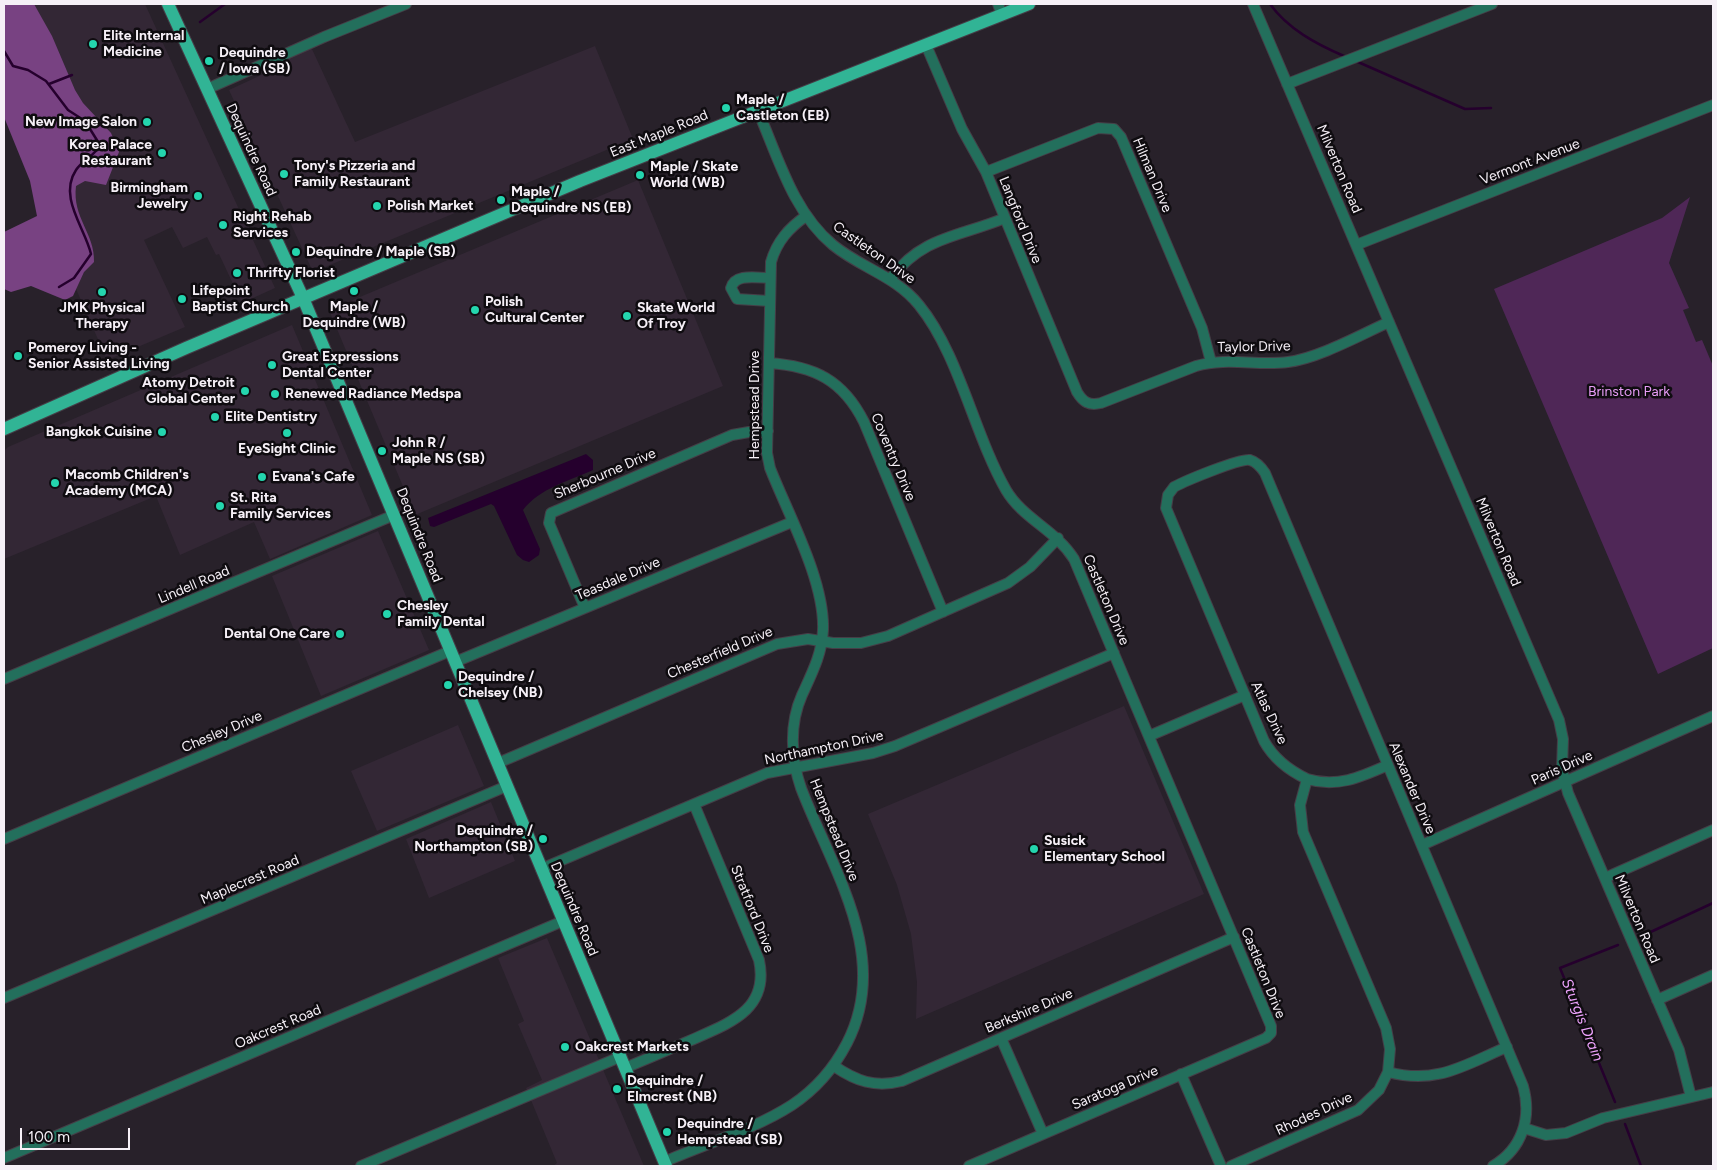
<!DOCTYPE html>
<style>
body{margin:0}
#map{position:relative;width:1717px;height:1170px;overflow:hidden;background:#28212a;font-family:Figtree,sans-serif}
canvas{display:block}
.frame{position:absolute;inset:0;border:5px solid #f6f0f7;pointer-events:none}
.scale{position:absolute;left:20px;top:1128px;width:110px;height:22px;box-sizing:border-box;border:2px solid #f6f0f7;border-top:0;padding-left:6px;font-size:15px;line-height:18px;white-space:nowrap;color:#f6f0f7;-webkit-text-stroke:4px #0f0c10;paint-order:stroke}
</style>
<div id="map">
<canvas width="1717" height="1170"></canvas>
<div class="frame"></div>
<div class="scale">100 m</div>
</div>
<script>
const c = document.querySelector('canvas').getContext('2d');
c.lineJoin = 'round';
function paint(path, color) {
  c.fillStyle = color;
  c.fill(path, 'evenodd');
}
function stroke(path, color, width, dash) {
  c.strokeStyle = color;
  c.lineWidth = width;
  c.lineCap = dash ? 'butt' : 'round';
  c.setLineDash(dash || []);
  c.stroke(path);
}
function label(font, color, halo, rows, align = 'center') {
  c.font = font + ' Figtree,sans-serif';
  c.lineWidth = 5;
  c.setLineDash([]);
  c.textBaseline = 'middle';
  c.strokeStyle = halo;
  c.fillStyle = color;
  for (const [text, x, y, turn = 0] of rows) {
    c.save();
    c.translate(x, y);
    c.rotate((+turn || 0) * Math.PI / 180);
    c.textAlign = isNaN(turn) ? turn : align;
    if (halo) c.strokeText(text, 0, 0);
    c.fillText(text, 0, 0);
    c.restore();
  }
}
paint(new Path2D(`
 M30 4H145L275 288 242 303 219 254 216 255 207 237 183 248 172 227 144 240 185 327 107 360 35 195Z
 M595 46 633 139 313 272 229 90 272 70 270 65 311 47 355 142Z
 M638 180 723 386 415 515 329 310Z
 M292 325 372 515 270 559 254 522 180 555 156 496 4 559V451L8 447Z
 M378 531 429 650 321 696 272 576Z
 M1124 706 1204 894 916 1019 917 982 911 934 897 885 868 814Z
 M458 725 484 786 377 831 351 771Z
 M491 802 515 861 429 898 406 839Z
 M547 938 644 1166H553L557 1163 526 1088 542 1080 518 1024 524 1021 498 958Z`), '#332735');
paint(new Path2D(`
 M1690 197 1669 263 1689 308 1683 310 1696 342 1702 340 1713 366V648L1658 674 1494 289 1662 218Z`), '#4f2757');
paint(new Path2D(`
 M4 4H34L52 36 75 90 83 103 111 133 119 152 106 185 85 181 76 186C72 218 95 233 94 262L84 272 73 296 65 300 31 286 11 292 4 289V232L37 216 30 181 4 117Z`), '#784282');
paint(new Path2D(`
 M586 454 593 460V470C569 481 540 488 523 510L540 549 539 555 529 562 523 560 517 555 494 506 491 504 434 527 430 526 428 518Z`), '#25002d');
stroke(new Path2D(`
 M1270 4C1288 29 1316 44 1344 56
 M200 22 225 4
 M4 51 13 66 28 70 46 81 68 110 85 121 100 145C95 156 82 160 76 170 58 197 85 228 91 254L74 278 59 287
 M1358 62 1465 109 1491 108
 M49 84 72 75
 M1642 936 1713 903
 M1615 1102 1560 968 1618 945
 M1625 1124 1641 1166`), '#25002d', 2.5);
const minor = new Path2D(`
 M998 4 1002 15
 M1253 4 1559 720 1563 739 1562 769 1568 793 1679 1050 1691 1097
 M926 45 962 129 986 172 1077 392C1083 402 1089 406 1101 403L1196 366C1227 357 1257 366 1288 362 1319 358 1360 335 1389 322
 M1287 84 1492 4
 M207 89 324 37 406 4
 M758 111C778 157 793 212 833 245 861 268 896 276 919 305 959 354 974 434 1006 490 1023 519 1056 530 1074 559L1271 1026V1033L1266 1038 969 1166
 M986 172 1098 128 1114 129 1121 137 1202 328 1211 362
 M1356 245 1713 105
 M891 278C923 236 959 237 1005 218
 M770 301 737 299 731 288C735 273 757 278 770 278
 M769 363C814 366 843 380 864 422L943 612
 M585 608 549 523 551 513 732 435 749 432 768 431
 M455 662 792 522
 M4 679 394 515
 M1149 736 1245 695
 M498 763 777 644 808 639 833 643H861L888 636 1008 583 1030 567 1058 538
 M1307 779C1337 788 1361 777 1388 765
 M4 839 450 651
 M1422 845 1713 716
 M541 869 767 773 873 753 895 746 1114 653
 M1605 878 1713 830
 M4 998 507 786
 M1657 1000 1713 975
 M1001 1038 1043 1134
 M834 1066C856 1081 875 1088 902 1081L1234 937
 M625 1068C646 1059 668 1050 689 1041 727 1024 770 1011 759 960L694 804
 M1388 1072 1390 1049 1386 1028 1303 832 1300 805 1307 779C1288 770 1274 759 1264 741L1166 508 1168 495 1174 487C1185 481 1240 458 1250 460 1257 462 1261 467 1265 473L1523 1086C1532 1118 1522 1149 1493 1166
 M1181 1074 1221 1166
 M1524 1128 1546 1135 1566 1133 1603 1118 1713 1092
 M4 1158 563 921
 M664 1162C705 1144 755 1129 792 1105 816 1089 834 1068 847 1043 892 956 832 869 801 788 791 759 789 724 802 695 812 673 822 654 823 630 825 581 788 514 770 468L767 453 771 262C777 241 789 228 806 216
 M361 1166 620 1057
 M1231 1166 1358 1110 1379 1090 1388 1072C1437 1085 1464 1065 1507 1047`);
const major = new Path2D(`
 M168 4 303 298 666 1166
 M4 429 186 348 580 181 1029 4`);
stroke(minor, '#453e47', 12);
stroke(major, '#453e47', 14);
stroke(minor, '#236f5c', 10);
stroke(major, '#31b495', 12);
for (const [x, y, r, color] of [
 [93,44,5,"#24d5ae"],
 [209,61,5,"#24d5ae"],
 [726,108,5,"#24d5ae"],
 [147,122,5,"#24d5ae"],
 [162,153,5,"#24d5ae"],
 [284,174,5,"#24d5ae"],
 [640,175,5,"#24d5ae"],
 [198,196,5,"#24d5ae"],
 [501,200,5,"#24d5ae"],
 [377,206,5,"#24d5ae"],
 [223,225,5,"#24d5ae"],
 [296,252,5,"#24d5ae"],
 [237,273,5,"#24d5ae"],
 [354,291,5,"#24d5ae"],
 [102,292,5,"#24d5ae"],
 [182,299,5,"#24d5ae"],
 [475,310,5,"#24d5ae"],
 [627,316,5,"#24d5ae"],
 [18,356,5,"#24d5ae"],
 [272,365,5,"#24d5ae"],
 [245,391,5,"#24d5ae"],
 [275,394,5,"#24d5ae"],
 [215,417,5,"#24d5ae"],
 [162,432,5,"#24d5ae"],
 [287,433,5,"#24d5ae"],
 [382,451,5,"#24d5ae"],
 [262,477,5,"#24d5ae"],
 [55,483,5,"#24d5ae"],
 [220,506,5,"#24d5ae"],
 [387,614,5,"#24d5ae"],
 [340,634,5,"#24d5ae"],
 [448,685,5,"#24d5ae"],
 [543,839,5,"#24d5ae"],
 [1034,849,5,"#24d5ae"],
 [565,1047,5,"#24d5ae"],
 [617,1089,5,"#24d5ae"],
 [667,1132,5,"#24d5ae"]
]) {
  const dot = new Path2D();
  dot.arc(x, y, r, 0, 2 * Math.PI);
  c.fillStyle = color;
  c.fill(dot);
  stroke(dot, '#0f0c10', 2);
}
label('bold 14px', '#f6f0f7', '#0f0c10', [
 ["Elite Internal",103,36],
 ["Medicine",103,52],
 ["Dequindre",219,53],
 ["/ Iowa (SB)",219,69],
 ["Maple /",736,100],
 ["Castleton (EB)",736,116],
 ["New Image Salon",137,122,"right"],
 ["Korea Palace",152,145,"right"],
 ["Restaurant",152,161,"right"],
 ["Tony's Pizzeria and",294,166],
 ["Family Restaurant",294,182],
 ["Maple / Skate",650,167],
 ["World (WB)",650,183],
 ["Birmingham",188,188,"right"],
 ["Jewelry",188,204,"right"],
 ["Maple /",511,192],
 ["Dequindre NS (EB)",511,208],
 ["Polish Market",387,206],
 ["Right Rehab",233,217],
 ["Services",233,233],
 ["Dequindre / Maple (SB)",306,252],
 ["Thrifty Florist",247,273],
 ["Lifepoint",192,291],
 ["Baptist Church",192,307],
 ["Polish",485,302],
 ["Cultural Center",485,318],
 ["Maple /",354,307,"center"],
 ["Dequindre (WB)",354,323,"center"],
 ["JMK Physical",102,308,"center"],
 ["Therapy",102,324,"center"],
 ["Skate World",637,308],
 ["Of Troy",637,324],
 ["Pomeroy Living -",28,348],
 ["Senior Assisted Living",28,364],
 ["Great Expressions",282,357],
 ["Dental Center",282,373],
 ["Atomy Detroit",235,383,"right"],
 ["Global Center",235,399,"right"],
 ["Renewed Radiance Medspa",285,394],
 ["Elite Dentistry",225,417],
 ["Bangkok Cuisine",152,432,"right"],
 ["John R /",392,443],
 ["Maple NS (SB)",392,459],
 ["EyeSight Clinic",287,449,"center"],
 ["Macomb Children's",65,475],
 ["Academy (MCA)",65,491],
 ["Evana's Cafe",272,477],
 ["St. Rita",230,498],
 ["Family Services",230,514],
 ["Chesley",397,606],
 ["Family Dental",397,622],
 ["Dental One Care",330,634,"right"],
 ["Dequindre /",458,677],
 ["Chelsey (NB)",458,693],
 ["Dequindre /",533,831,"right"],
 ["Northampton (SB)",533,847,"right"],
 ["Susick",1044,841],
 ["Elementary School",1044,857],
 ["Oakcrest Markets",575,1047],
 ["Dequindre /",627,1081],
 ["Elmcrest (NB)",627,1097],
 ["Dequindre /",677,1124],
 ["Hempstead (SB)",677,1140]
], 'left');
label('14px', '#f6f0f7', '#0f0c10', [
 ["East Maple Road",659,134,-22],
 ["Dequindre Road",251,150,65],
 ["Vermont Avenue",1530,162,-21],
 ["Milverton Road",1339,169,67],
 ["Hilman Drive",1152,175,67],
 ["Langford Drive",1020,220,68],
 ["Castleton Drive",874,253,35],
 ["Taylor Drive",1254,347,-1],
 ["Hempstead Drive",755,405,-90],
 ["Coventry Drive",893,457,67],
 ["Sherbourne Drive",605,474,-23],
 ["Dequindre Road",419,535,68],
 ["Milverton Road",1498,542,67],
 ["Teasdale Drive",618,579,-23],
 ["Lindell Road",194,585,-23],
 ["Castleton Drive",1106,600,67],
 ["Chesterfield Drive",720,653,-23],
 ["Atlas Drive",1269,713,65],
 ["Chesley Drive",222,732,-23],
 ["Northampton Drive",824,748,-12],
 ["Paris Drive",1562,768,-24],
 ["Alexander Drive",1412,788,67],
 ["Hempstead Drive",834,830,68],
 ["Maplecrest Road",250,880,-23],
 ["Dequindre Road",574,909,67],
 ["Stratford Drive",752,909,68],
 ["Milverton Road",1637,919,67],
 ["Castleton Drive",1263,973,68],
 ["Berkshire Drive",1029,1011,-23],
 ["Oakcrest Road",278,1027,-23],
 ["Saratoga Drive",1115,1088,-23],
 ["Rhodes Drive",1314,1114,-25]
]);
label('14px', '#e99df8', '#0f0c10', [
 ["Brinston Park",1629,392]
]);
label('italic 15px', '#eda2fc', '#0f0c10', [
 ["Sturgis Drain",1582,1020,68]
]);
</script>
